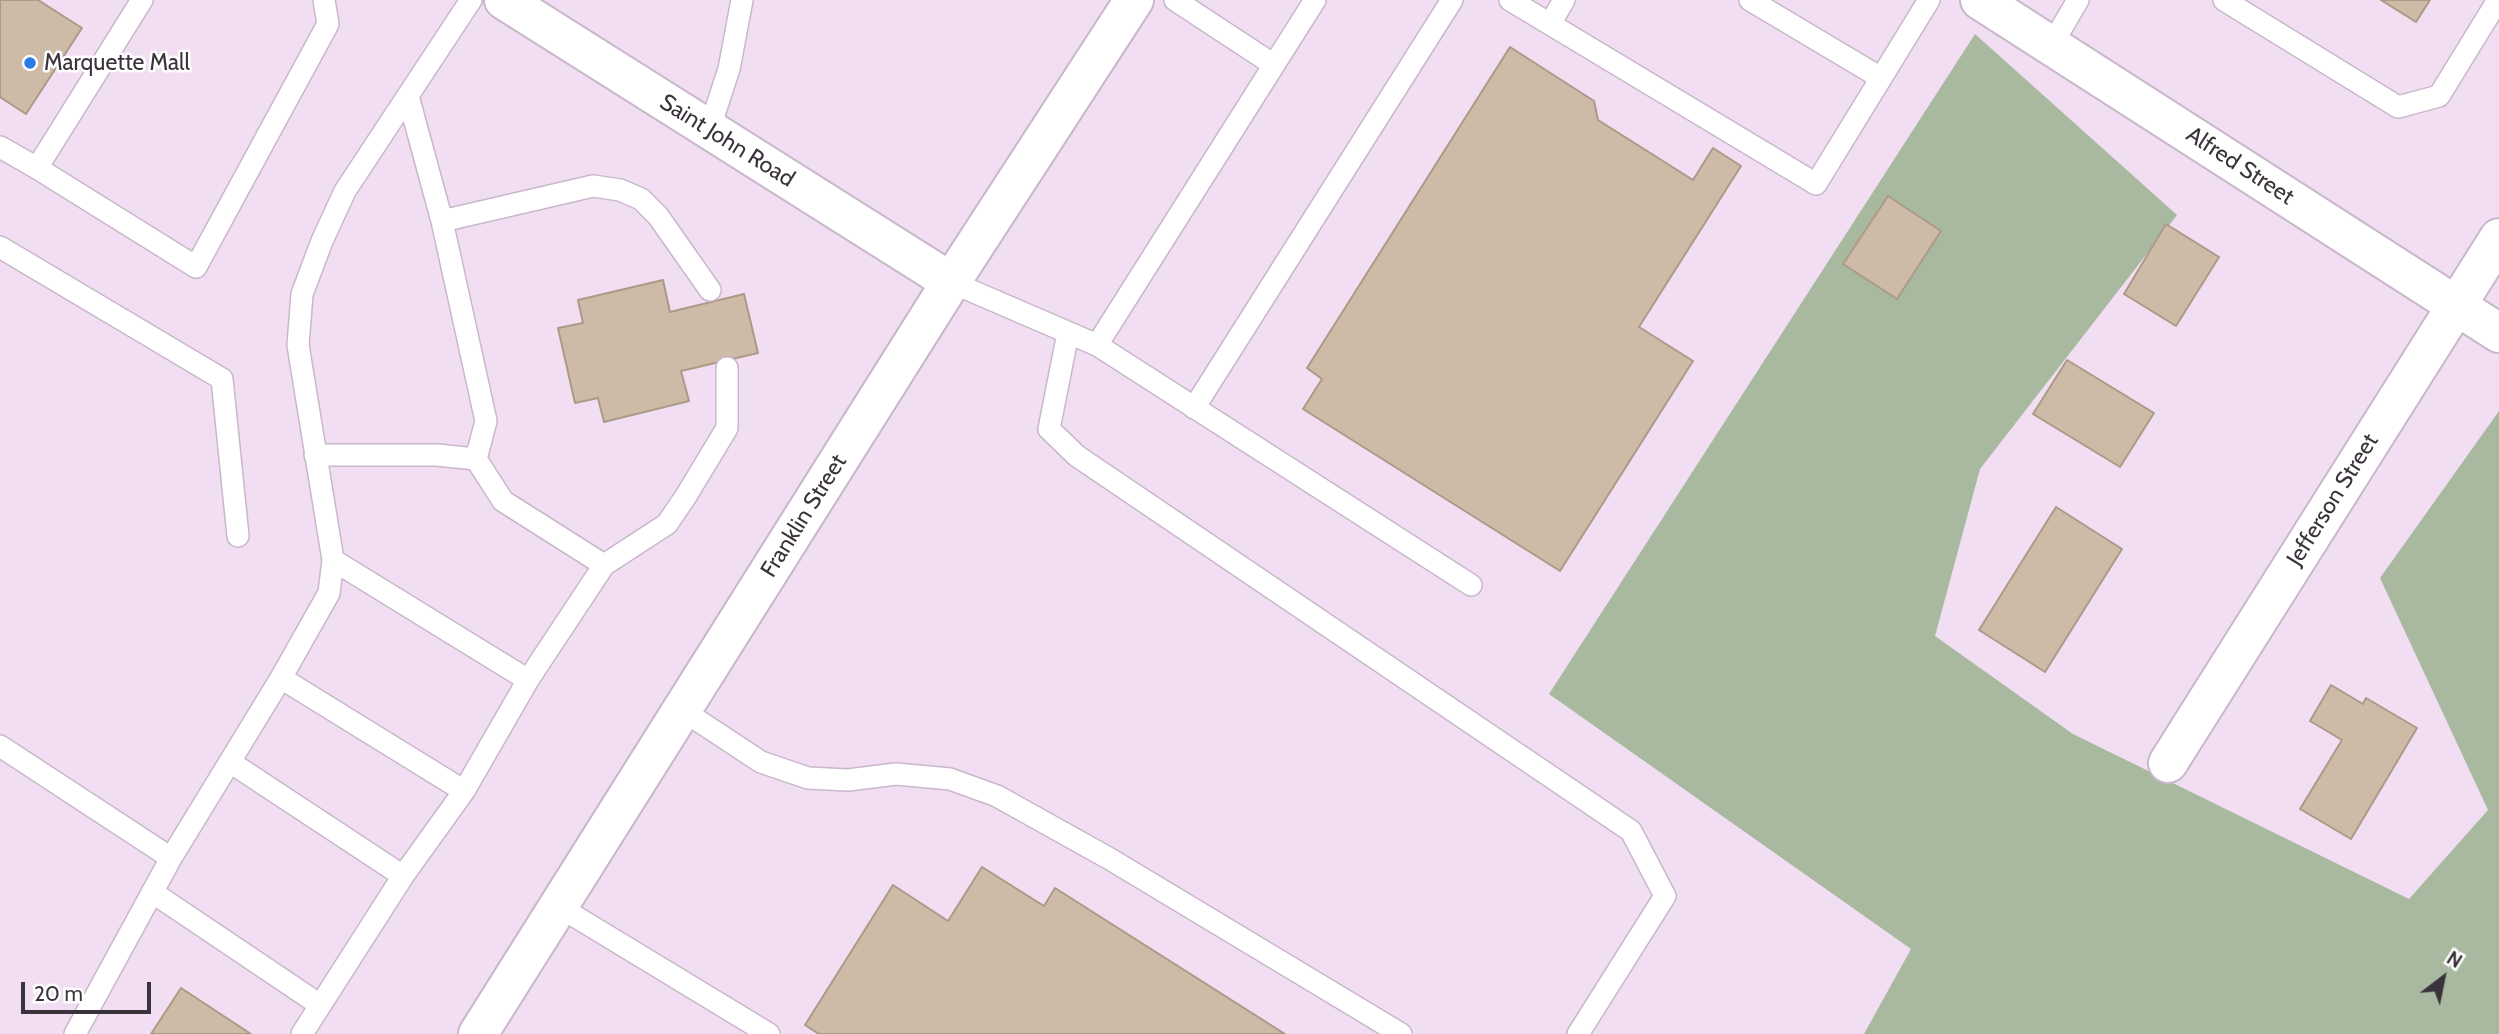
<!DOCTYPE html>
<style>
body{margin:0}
#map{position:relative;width:2499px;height:1034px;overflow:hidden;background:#f1def2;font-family:Cabin,sans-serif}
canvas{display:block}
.north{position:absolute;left:2408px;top:943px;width:70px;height:70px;-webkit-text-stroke:5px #fff;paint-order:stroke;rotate:32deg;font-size:19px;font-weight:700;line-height:28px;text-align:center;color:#3b333b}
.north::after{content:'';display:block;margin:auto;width:24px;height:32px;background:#3b333b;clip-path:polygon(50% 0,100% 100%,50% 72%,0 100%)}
.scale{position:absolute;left:21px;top:982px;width:130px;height:32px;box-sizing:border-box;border:4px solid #3b333b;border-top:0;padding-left:9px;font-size:21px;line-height:24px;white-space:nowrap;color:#3b333b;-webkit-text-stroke:5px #fff;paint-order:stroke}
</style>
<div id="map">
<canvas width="2499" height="1034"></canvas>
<div class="north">N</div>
<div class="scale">20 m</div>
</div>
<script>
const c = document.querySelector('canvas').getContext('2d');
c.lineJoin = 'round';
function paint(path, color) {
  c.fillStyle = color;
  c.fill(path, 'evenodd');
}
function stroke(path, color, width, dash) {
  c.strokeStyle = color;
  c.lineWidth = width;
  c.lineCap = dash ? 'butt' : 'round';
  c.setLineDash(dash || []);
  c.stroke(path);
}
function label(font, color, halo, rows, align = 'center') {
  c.font = font + ' Cabin,sans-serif';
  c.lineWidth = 5;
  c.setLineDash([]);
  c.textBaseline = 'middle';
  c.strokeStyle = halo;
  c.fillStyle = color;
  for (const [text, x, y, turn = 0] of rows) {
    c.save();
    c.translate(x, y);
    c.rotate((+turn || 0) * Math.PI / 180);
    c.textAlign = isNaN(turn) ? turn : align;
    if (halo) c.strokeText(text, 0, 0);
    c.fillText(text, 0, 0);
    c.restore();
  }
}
paint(new Path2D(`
 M1975 34 2177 215 1980 469 1935 636 2073 734 2409 899 2488 810 2380 578 2499 411V1034H1864L1911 949 1549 694Z`), '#a8b9a0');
const building = new Path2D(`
 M0 0H38L82 28 26 114 0 97Z
 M2381 0H2430L2416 22Z
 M1510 47 1594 101 1598 120 1693 180 1713 148 1741 166 1639 327 1693 361 1560 571 1303 409 1322 379 1307 368Z
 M1888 196 1941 231 1897 299 1843 264Z
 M2166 224 2219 257 2176 326 2124 294Z
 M663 280 670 312 744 294 758 353 681 371 689 401 604 422 598 398 575 403 558 328 583 323 578 300Z
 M2067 360 2154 413 2120 467 2033 414Z
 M2056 507 2122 549 2045 672 1979 630Z
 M2331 685 2363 704 2366 698 2417 728 2351 839 2300 809 2342 740 2310 721Z
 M982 867 1044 906 1055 888 1285 1034H819L805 1025 893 885 948 921Z
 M181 988 251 1034H151Z`);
paint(building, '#cdbaa7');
stroke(building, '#ac9a88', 2);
const lane = new Path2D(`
 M1175 0 1274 65
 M1510 0 1816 184 1929 0
 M1750 0 1881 78
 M2224 0 2398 107 2439 96 2498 0
 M1550 24 1564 0
 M2051 46 2078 0
 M408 96 442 221
 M709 130 729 69 742 0
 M0 147 37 168 142 0
 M37 168 196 267 328 24 324 0
 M0 247 222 379 238 536
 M951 282 1097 345 1315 0
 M1068 333 1049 429 1077 456 1631 831 1665 896 1578 1034
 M1097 345 1471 585
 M1194 408 1452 0
 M315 455H437L476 459 503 501 604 565
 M476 459 486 421 442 221 593 186 620 190 641 199 658 216 710 290
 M333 560 528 680 604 565 667 524 686 496 727 428V368
 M281 678 464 791
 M682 710 761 762 808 778 848 780 896 774 950 779 997 796 1110 859 1401 1034
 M0 746 171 858 75 1034
 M230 762 403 876
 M171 858 281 678 329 593 333 560 298 345 302 294 322 241 345 191 471 0
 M152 892 320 1005
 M558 906 769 1034
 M302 1034 403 876 464 791 528 680`);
const street = new Path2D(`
 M504 0 951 282
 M1980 0 2499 333
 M2168 763 2499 238`);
const primary = new Path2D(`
 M478 1034 951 282 1134 0`);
stroke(lane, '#c9b7cb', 24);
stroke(street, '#c9b7cb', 42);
stroke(primary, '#c9b7cb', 42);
stroke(lane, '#fff', 21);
stroke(street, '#fff', 38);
stroke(primary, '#fff', 38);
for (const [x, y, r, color] of [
 [30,63,7,"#287be6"]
]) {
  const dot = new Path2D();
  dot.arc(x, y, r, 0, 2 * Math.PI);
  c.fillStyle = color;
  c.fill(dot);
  stroke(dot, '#fff', 2.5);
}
label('23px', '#3b333b', '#fff', [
 ["Marquette Mall",44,63]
], 'left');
label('23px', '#3b333b', '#fff', [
 ["Saint John Road",727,141,32],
 ["Alfred Street",2240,166,33],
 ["Jefferson Street",2333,500,-58],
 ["Franklin Street",804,516,-58]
]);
</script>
